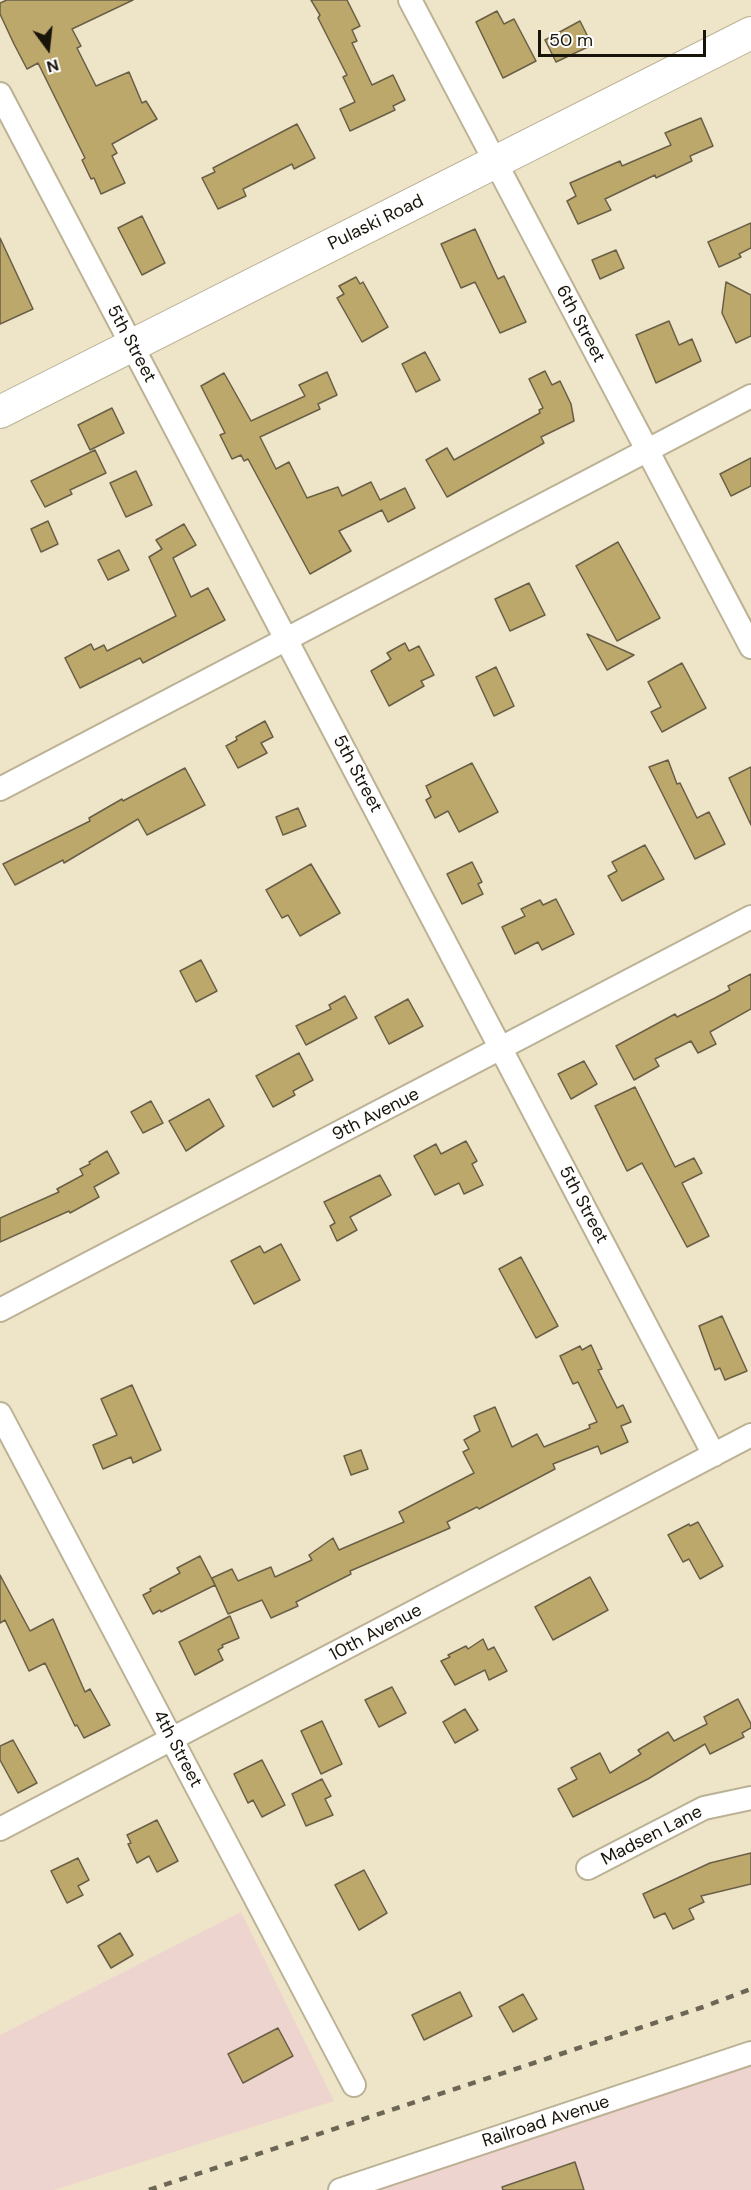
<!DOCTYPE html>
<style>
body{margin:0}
#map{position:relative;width:751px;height:2190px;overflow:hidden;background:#eee4c7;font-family:"DM Sans",sans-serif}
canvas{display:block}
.north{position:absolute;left:18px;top:18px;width:60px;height:60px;-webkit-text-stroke:4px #fff;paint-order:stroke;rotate:165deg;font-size:16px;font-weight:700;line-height:24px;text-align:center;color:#18140a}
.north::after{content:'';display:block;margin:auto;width:21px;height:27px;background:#18140a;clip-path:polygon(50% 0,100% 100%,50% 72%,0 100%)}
.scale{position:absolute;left:538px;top:30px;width:168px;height:27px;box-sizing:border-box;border:3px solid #18140a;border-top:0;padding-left:8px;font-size:18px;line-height:21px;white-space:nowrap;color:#18140a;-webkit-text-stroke:4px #fff;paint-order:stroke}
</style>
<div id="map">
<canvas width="751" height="2190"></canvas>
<div class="north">N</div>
<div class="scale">50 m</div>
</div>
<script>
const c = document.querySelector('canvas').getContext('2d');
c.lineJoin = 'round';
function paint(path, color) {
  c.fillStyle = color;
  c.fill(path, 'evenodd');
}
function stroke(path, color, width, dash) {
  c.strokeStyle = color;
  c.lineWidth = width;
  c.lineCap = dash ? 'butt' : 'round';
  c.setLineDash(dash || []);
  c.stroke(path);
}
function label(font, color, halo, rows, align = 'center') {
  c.font = font + ' "DM Sans",sans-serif';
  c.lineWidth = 6;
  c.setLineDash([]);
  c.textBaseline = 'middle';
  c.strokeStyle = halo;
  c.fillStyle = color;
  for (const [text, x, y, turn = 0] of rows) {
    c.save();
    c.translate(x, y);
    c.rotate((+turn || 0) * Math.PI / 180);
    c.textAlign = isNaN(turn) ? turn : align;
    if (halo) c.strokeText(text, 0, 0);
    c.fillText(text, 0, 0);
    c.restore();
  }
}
paint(new Path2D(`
 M241 1912 334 2101 54 2190H0V2035Z
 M751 2065V2190H366Z`), '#eed4ce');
const building = new Path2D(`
 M7 0H133L72 29 81 46 77 48 96 86 129 72 142 103 146 101 157 119 112 144 117 153 112 156 125 183 101 194 94 178 91 179 82 160 85 158 38 63 27 69 14 44 0 14V3Z
 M311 0H347L360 26 352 30 357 41 352 43 372 85 393 75 405 100 393 106 395 110 350 131 340 109 355 102 343 77 347 75 318 18 320 15Z
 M497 11 504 24 514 19 536 61 503 78 476 22Z
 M580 21 592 45 556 62 545 40Z
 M701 118 713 146 690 156 692 161 656 178 655 175 605 199 611 210 578 224 567 201 576 196 570 183 620 161 622 166 671 145 665 133Z
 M297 124 315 158 294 169 292 164 243 189 246 196 218 209 202 178 215 172 213 168Z
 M142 216 165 263 142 275 118 228Z
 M751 223V248L739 254 741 257 719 267 708 242Z
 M475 229 498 279 504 276 526 322 500 333 475 282 461 288 441 244Z
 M0 238 33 309 0 324Z
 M616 250 624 268 600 279 592 260Z
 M356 277 360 284 363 282 388 327 362 342 337 298 344 294 339 286Z
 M726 282 751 295V336L736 343 722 313Z
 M669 321 679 345 692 339 701 361 656 383 636 335Z
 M425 352 440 380 416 392 402 364Z
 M545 371 552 385 560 381 571 404 574 421 541 437 544 443 447 497 426 460 447 448 454 460 540 413 539 410 543 408 529 379Z
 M327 372 337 395 318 404 320 409 260 437 276 469 289 462 307 498 338 487 342 496 371 482 380 500 405 488 415 508 388 522 382 510 339 531 351 551 310 574 248 459 244 461 241 455 232 459 220 435 225 433 201 386 224 373 251 421 305 396 299 385Z
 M112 408 124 433 90 450 78 425Z
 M95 450 106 473 70 490 72 494 45 507 31 481Z
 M751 458V486L731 496 720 474Z
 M136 471 152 505 126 517 110 483Z
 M48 521 58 544 41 552 31 529Z
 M184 524 196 545 173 558 191 597 208 588 225 620 143 663 140 658 80 688 65 658 91 644 94 650 104 645 107 651 176 616 149 557 162 549 156 540Z
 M618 542 660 618 617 641 576 566Z
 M119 550 129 570 108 580 98 560Z
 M529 583 545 615 510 631 495 599Z
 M587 634 634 655 607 670Z
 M405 643 409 651 419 646 434 675 421 681 424 686 389 706 371 671 391 659 387 653Z
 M682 663 706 708 662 732 651 712 661 707 648 682Z
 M496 667 514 706 494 716 476 677Z
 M265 721 273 737 261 743 267 753 238 768 226 746 237 740 236 737Z
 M668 760 677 784 680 783 697 818 709 812 725 844 695 859 649 767Z
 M472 763 498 812 459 832 448 811 435 818 426 800 431 797 426 786Z
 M751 767V825L729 778Z
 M185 768 205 805 147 835 138 819 64 863 63 860 15 885 3 864 90 821 89 818 122 799 123 801Z
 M298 808 306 826 283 835 276 817Z
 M645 845 664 879 622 901 608 876 617 871 612 862Z
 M472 862 482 882 478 884 483 894 462 904 447 874Z
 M311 864 340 913 300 936 288 915 282 918 266 890Z
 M556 899 574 934 542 950 538 942 515 954 502 927 525 916 521 909 540 900 543 905Z
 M201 960 217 991 196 1002 180 971Z
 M751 974V1009L710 1032 716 1044 698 1053 691 1041 655 1059 659 1066 634 1080 616 1046 675 1014 677 1017 715 998 730 990 728 986Z
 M345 996 357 1018 306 1045 296 1026 331 1009 329 1005Z
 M408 999 423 1026 389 1044 375 1017Z
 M299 1053 313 1080 293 1091 295 1095 273 1107 256 1076Z
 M584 1061 597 1084 571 1099 558 1074Z
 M635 1087 675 1167 694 1158 702 1173 682 1183 709 1236 687 1247 642 1163 627 1171 595 1106Z
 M209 1099 224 1126 186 1151 169 1121Z
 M151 1101 163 1123 143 1133 131 1112Z
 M466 1141 477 1161 472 1164 483 1185 464 1194 459 1183 435 1195 414 1156 436 1144 441 1154Z
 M107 1151 119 1173 94 1187 99 1197 70 1213 69 1211 0 1242V1218L59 1192 57 1189 83 1175 80 1169 90 1164 89 1162Z
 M380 1175 391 1195 350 1217 357 1230 337 1241 330 1226 335 1223 324 1202Z
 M281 1244 300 1280 254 1304 231 1261 260 1246 264 1253Z
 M521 1257 558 1326 536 1338 499 1269Z
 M722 1316 747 1371 725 1380 720 1368 715 1370 699 1326Z
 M591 1345 602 1369 598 1370 617 1408 623 1405 631 1422 621 1426 628 1442 601 1454 598 1446 553 1464 555 1469 479 1509 477 1507 447 1522 450 1528 350 1571 351 1574 296 1602 298 1606 271 1618 262 1600 228 1614 212 1578 232 1569 238 1581 271 1567 275 1577 312 1560 309 1555 333 1538 339 1550 404 1522 399 1512 474 1473 463 1452 469 1449 464 1440 480 1431 474 1416 495 1407 512 1447 537 1434 544 1447 590 1428 589 1425 597 1422 578 1382 573 1384 560 1356 580 1346 582 1350Z
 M132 1385 161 1450 133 1463 131 1457 103 1469 93 1445 117 1435 101 1399Z
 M361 1450 368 1469 351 1475 344 1456Z
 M698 1522 723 1566 700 1579 689 1559 683 1562 668 1535 689 1524 690 1526Z
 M200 1556 215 1585 161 1612 160 1610 153 1614 143 1595 151 1591 150 1589 180 1573 177 1568Z
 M0 1575 30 1631 53 1619 85 1692 90 1689 110 1725 84 1738 77 1725 75 1726 45 1663 29 1671 5 1620 0 1623Z
 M590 1577 608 1610 553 1640 535 1607Z
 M230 1616 239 1638 222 1645 223 1647 218 1650 223 1660 195 1675 179 1642Z
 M483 1639 488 1650 494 1647 507 1671 489 1680 485 1670 455 1685 441 1661 450 1657 448 1655 466 1646 468 1649Z
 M392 1687 406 1713 379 1727 365 1700Z
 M738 1699 751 1724V1728L742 1733 744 1737 710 1754 705 1744 648 1779 573 1817 558 1789 577 1779 571 1768 600 1753 610 1773 641 1754 638 1750 668 1732 674 1741 707 1724 704 1717Z
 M465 1709 478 1730 455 1743 443 1722Z
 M322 1721 342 1764 321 1774 301 1731Z
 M13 1740 37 1783 18 1793 0 1760V1746Z
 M262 1760 285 1805 262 1817 253 1800 248 1803 234 1774Z
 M322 1779 331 1796 325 1799 333 1815 306 1826 292 1794Z
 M157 1820 178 1861 157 1872 149 1856 137 1863 128 1844 131 1843 127 1835Z
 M751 1853V1884L701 1896 704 1902 689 1909 694 1919 673 1929 665 1913 654 1918 643 1894 710 1863Z
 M78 1858 89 1880 78 1886 83 1895 67 1903 51 1871Z
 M364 1870 387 1913 359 1930 335 1885Z
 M120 1933 133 1955 111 1968 98 1946Z
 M460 1992 472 2016 424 2040 412 2015Z
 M523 1994 537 2019 513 2032 499 2007Z
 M278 2028 293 2056 243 2083 228 2054Z
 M575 2162 584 2190H503L502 2187Z`);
paint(building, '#bda86c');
stroke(building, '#685f46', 1.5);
const minor = new Path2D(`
 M410 0 751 647
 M0 94 714 1455
 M0 789 751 396
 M0 1310 751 917
 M0 1414 354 2085
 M0 1829 751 1435
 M588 1868 704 1808 751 1798
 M340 2190 751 2053`);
const secondary = new Path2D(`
 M0 412 751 33`);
stroke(minor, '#bbb296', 26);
stroke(secondary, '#bbb296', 34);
stroke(minor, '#fff', 22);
stroke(secondary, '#fff', 32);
stroke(new Path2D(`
 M149 2190 703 2007 751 1989`), '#6c6654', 4.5, [8, 8]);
label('18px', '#18140a', '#fff', [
 ["Pulaski Road",376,223,-26],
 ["6th Street",580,324,62],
 ["5th Street",131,344,62],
 ["5th Street",357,774,62],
 ["9th Avenue",376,1115,-27],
 ["5th Street",583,1205,62],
 ["10th Avenue",376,1633,-28],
 ["4th Street",177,1749,62],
 ["Madsen Lane",652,1836,-27],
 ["Railroad Avenue",546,2122,-18]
]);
</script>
